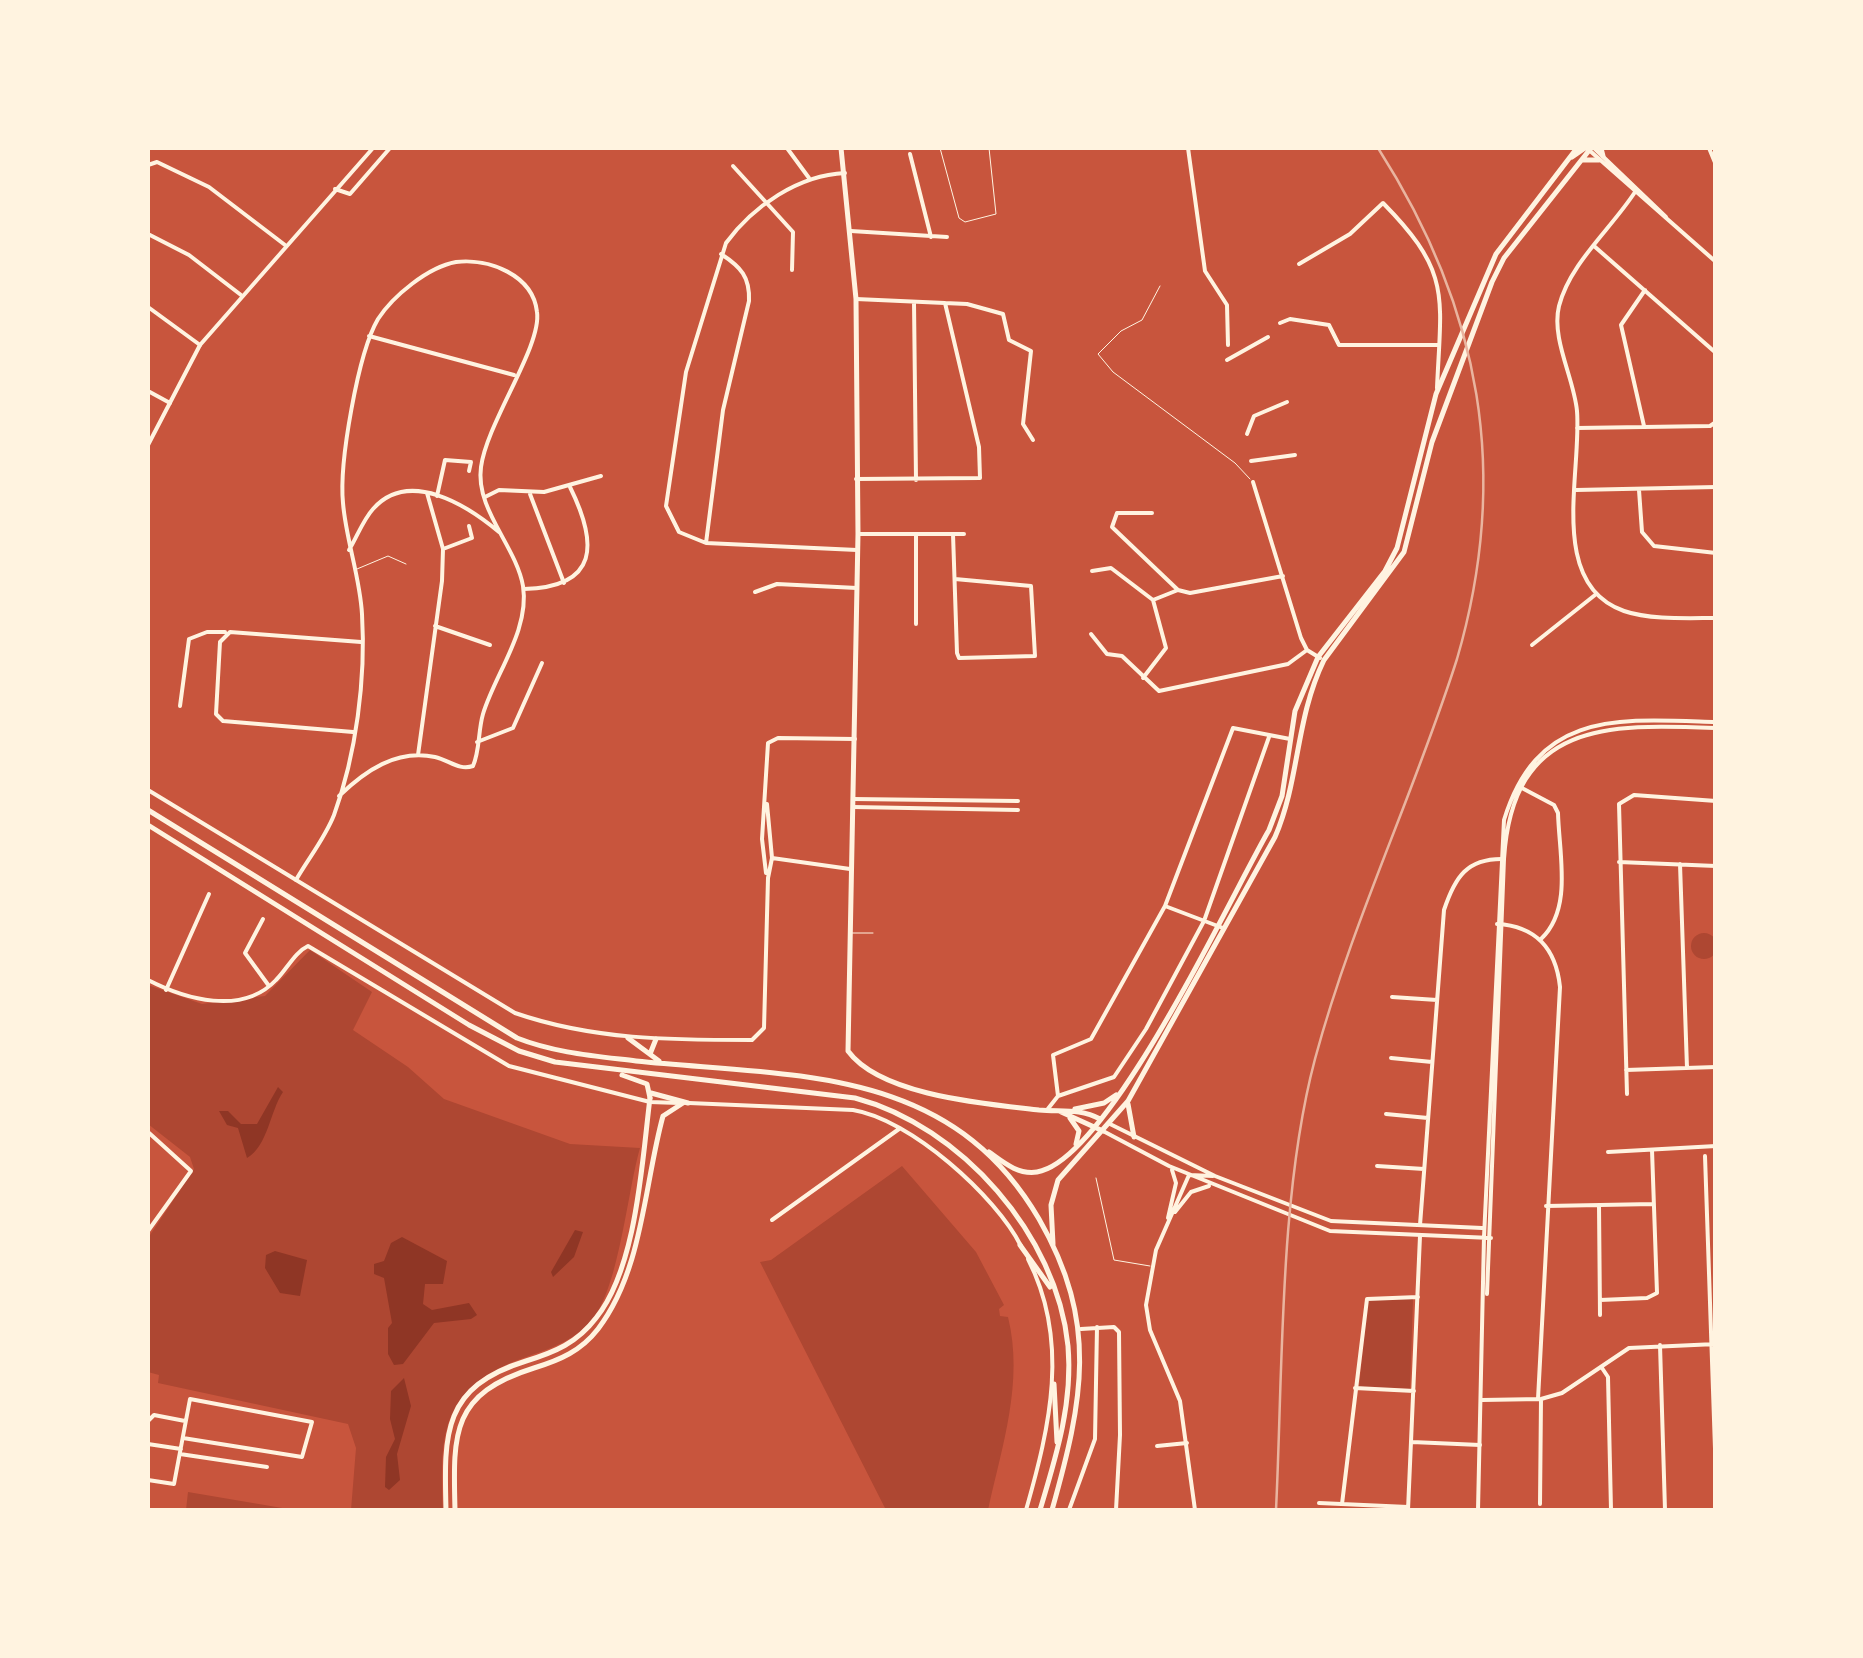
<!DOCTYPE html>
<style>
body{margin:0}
#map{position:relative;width:1863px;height:1658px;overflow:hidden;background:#c8553d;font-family:Commissioner,sans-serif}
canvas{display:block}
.frame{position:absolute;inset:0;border:150px solid #fff3e0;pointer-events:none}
</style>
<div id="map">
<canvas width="1863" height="1658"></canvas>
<div class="frame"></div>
</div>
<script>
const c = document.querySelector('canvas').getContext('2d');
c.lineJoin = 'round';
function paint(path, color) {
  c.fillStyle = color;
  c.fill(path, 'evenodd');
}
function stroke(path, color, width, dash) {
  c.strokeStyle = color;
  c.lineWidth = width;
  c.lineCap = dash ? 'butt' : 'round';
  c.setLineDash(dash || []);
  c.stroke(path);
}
paint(new Path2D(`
 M1691 946a13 13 0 1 1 26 0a13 13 0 1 1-26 0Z
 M310 950 372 992 353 1030 408 1067 444 1099 570 1144 640 1148C628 1189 619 1285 594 1317 577 1339 555 1347 529 1356 444 1385 439 1427 443 1510H351L356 1448 348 1424 158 1383 159 1375 148 1372V1238L194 1169 190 1157 148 1124V985L202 1004 265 996Z
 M902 1166 976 1252 1004 1305 999 1309 1000 1316 1008 1317C1024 1382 1002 1446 988 1510H886L760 1262 771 1260Z
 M1368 1299H1413L1410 1389 1359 1387Z
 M188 1492 294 1510H186Z`), '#ae4732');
paint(new Path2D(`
 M278 1087 283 1092C270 1111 268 1146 247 1158L238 1128 227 1125 219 1111H228L241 1124H257Z
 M575 1230 583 1232 574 1257 553 1277 551 1272Z
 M402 1237 447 1261 443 1284H425L423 1304 432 1310 469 1303 477 1315 471 1319 434 1323 403 1364 394 1365 388 1354V1328L392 1323 384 1278 374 1274V1264L384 1261 391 1243Z
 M275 1251 307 1260 300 1296 280 1293 265 1268 266 1255Z
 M404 1378 411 1406 397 1454 400 1480 389 1490 385 1487 386 1457 395 1439 390 1419 391 1391Z`), '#8f3625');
stroke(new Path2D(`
 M940 148 959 218 965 222 996 214 989 148
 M944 149 952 148
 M1160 286 1142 320 1121 331 1098 354 1113 372 1235 463 1250 479
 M357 569 388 556 406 564
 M852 933H873
 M1096 1178 1114 1260 1150 1266`), '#fff3e0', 1);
stroke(new Path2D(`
 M787 148 809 178
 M1188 148 1205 271 1227 305 1228 345
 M1709 148 1716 165
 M910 154 931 237
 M148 165 157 162 209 187 285 245
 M733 166 793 232 792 270
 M845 173C799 175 753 206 726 243L686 372 666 506 679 532 706 543 857 550
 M335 189 350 194 390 148
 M1635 192C1611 229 1570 263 1559 306 1551 339 1574 378 1577 411 1582 473 1547 584 1624 611 1650 620 1688 618 1716 618
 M851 231 947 237
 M148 234 189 255 241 295
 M1594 246 1716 353
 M1299 264 1350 234 1383 203C1452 273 1441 296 1437 388
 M856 299 967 304 1003 314 1009 340 1031 351 1023 424 1033 440
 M914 302 916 480
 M148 307 200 345
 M1280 323 1290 319 1329 325 1339 345H1439
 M369 336 514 375
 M1227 360 1268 337
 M148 391 170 403
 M1644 426 1621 325 1645 290
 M1577 428 1710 426 1716 422
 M1247 434 1254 416 1287 402
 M1251 461 1295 455
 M856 479 980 478 979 447 945 303
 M1253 482 1301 638 1307 650 1320 658
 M1576 490 1716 487
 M1639 490 1642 532 1654 546 1716 553
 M530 494 564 583
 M437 496 445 460 471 462 469 471
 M485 497 499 490 544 492 601 476
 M1152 513H1117L1112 527 1178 590 1190 593 1283 576
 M858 534H964
 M953 534 957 653 959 658 1035 656 1031 586 955 579
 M706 543 723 410 749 301C750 277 741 267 721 254
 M443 549 472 538 469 526
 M349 550C357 537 363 520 373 509 409 468 468 506 499 532
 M1092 571 1111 568 1153 600 1178 590
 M524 589C599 587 598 544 570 487
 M755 592 777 584 857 588
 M916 624V535
 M435 626 490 645
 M1091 634 1107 654 1122 656 1159 691 1288 664 1307 650
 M1532 645 1595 595
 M1143 678 1166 648 1153 600
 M180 706 189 639 207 632H225
 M353 732 223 721 216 714 220 642 230 632 361 642
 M477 742 513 728 542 663
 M418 755 442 581 443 549 427 493
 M1520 787 1554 805 1558 813C1559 854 1573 909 1541 939
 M853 799 1018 801
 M853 807 1018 810
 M1619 862 1716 866
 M1680 864 1687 1068
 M296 880C308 859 325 838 334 815 356 755 366 679 362 614 360 577 346 540 343 503 339 463 358 353 378 319 393 296 428 267 456 262 489 258 533 275 537 312 542 346 487 422 481 467 475 509 516 546 523 586 530 630 495 674 483 714 478 731 480 750 473 766 459 771 449 760 435 757 396 749 365 771 339 796
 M1165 906 1223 928
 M263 919 245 953 269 986
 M1497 924C1536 926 1556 949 1560 987L1538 1399
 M148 980C185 999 242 1016 276 980 287 969 295 952 308 946L509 1066 650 1102 679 1103
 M166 990 209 894
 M1392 997 1437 1000
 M1391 1058 1432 1062
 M1626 1070 1716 1067
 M1627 1094 1619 804 1634 795 1716 801
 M1058 1096 1114 1077 1146 1029 1204 921 1269 737
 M689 1103 853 1110C910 1119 996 1196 1021 1246
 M1047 1110 1058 1096 1053 1055 1091 1039 1165 906 1233 728 1290 739
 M1386 1114 1428 1118
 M148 1132 191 1171 148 1231
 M1608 1152 1716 1146
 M1705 1156 1716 1478
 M1377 1166 1424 1169
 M1546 1206 1654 1204
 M1599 1206 1600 1315
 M772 1220 899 1129
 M1420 1225 1444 910C1455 877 1467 858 1504 859
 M1600 1300 1647 1298 1657 1293 1652 1150
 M1081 1329 1114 1327 1119 1332 1120 1435 1116 1510
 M1660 1345 1665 1510
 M1602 1368 1608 1377 1611 1510
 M1355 1388 1414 1391
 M1482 1400 1541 1399 1562 1393 1629 1348 1716 1344
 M148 1421 154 1415 185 1421
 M1412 1442 1480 1445
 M148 1444 181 1449
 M1157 1446 1187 1443
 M180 1454 267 1467
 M148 1480 174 1484 190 1399 312 1422 302 1457 183 1438
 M1319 1503 1408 1507
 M1342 1504 1367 1299 1418 1297
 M1540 1504 1541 1399
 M1026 1510C1050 1426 1070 1341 1028 1259
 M1069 1510 1095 1439 1097 1327
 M1408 1510 1420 1236`), '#fff3e0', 4);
stroke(new Path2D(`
 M1594 148 1666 217
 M1589 150 1716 262
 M148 445 200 345 373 148
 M148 790 515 1013C593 1040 671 1040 752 1040L764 1028 768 878 772 858 767 804
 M772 858 850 869
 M766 873 762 839 768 743 778 738 855 739
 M1110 1124 1215 1176 1331 1221 1482 1228
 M1103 1131 1169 1166 1330 1231 1491 1238
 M1189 1175 1156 1250 1146 1305 1150 1330 1180 1401 1195 1510
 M1189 1175 1213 1176
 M1175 1212 1191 1192 1209 1186
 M1168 1218 1176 1183 1172 1170
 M1487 1294 1504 859C1513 720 1608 724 1716 728
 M1478 1510 1484 1237 1504 820C1538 709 1620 719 1716 722`), '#fff3e0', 4);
stroke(new Path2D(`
 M446 1510C444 1434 442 1387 526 1361 555 1352 577 1343 596 1318 637 1267 642 1161 650 1098
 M455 1510C453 1433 451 1394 534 1368 560 1360 581 1351 598 1329 643 1270 644 1185 663 1116L683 1103`), '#fff3e0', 5);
stroke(new Path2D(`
 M841 148 856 299 858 534 848 1051C881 1096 987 1104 1039 1110 1061 1112 1080 1108 1100 1119
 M1601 148 1603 156
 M1572 157 1585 148
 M1582 160H1599
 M1128 1104 1134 1137
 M1075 1109 1104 1103 1116 1095
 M1059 1111 1103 1131
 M1070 1118 1079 1131 1076 1144
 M989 1152C1003 1162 1018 1175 1037 1172 1109 1160 1230 897 1269 830L1282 796 1295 711 1318 657 1385 571 1397 548 1436 394 1496 254 1577 148
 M1053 1244 1051 1205 1058 1180 1128 1101 1275 837C1300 779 1295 720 1324 660L1404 552 1432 442 1492 282 1504 258 1591 148`), '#fff3e0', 5);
stroke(new Path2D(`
 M148 810 517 1038C555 1053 595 1056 636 1061 791 1077 949 1064 1039 1219 1099 1323 1083 1400 1052 1510
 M148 825 469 1025 519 1051 555 1062 855 1098C961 1126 1057 1235 1068 1346 1073 1403 1056 1457 1040 1510
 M628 1038 659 1061
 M650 1054 656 1039
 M622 1075 647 1084 650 1098
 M651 1093 688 1103
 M1020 1245 1050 1287
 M1054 1384 1057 1442`), '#fff3e0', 5);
stroke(new Path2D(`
 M1276 1510C1283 1369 1279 1194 1315 1059 1352 922 1414 794 1457 659 1511 474 1481 309 1378 148`), '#e9b49f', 2.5);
</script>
